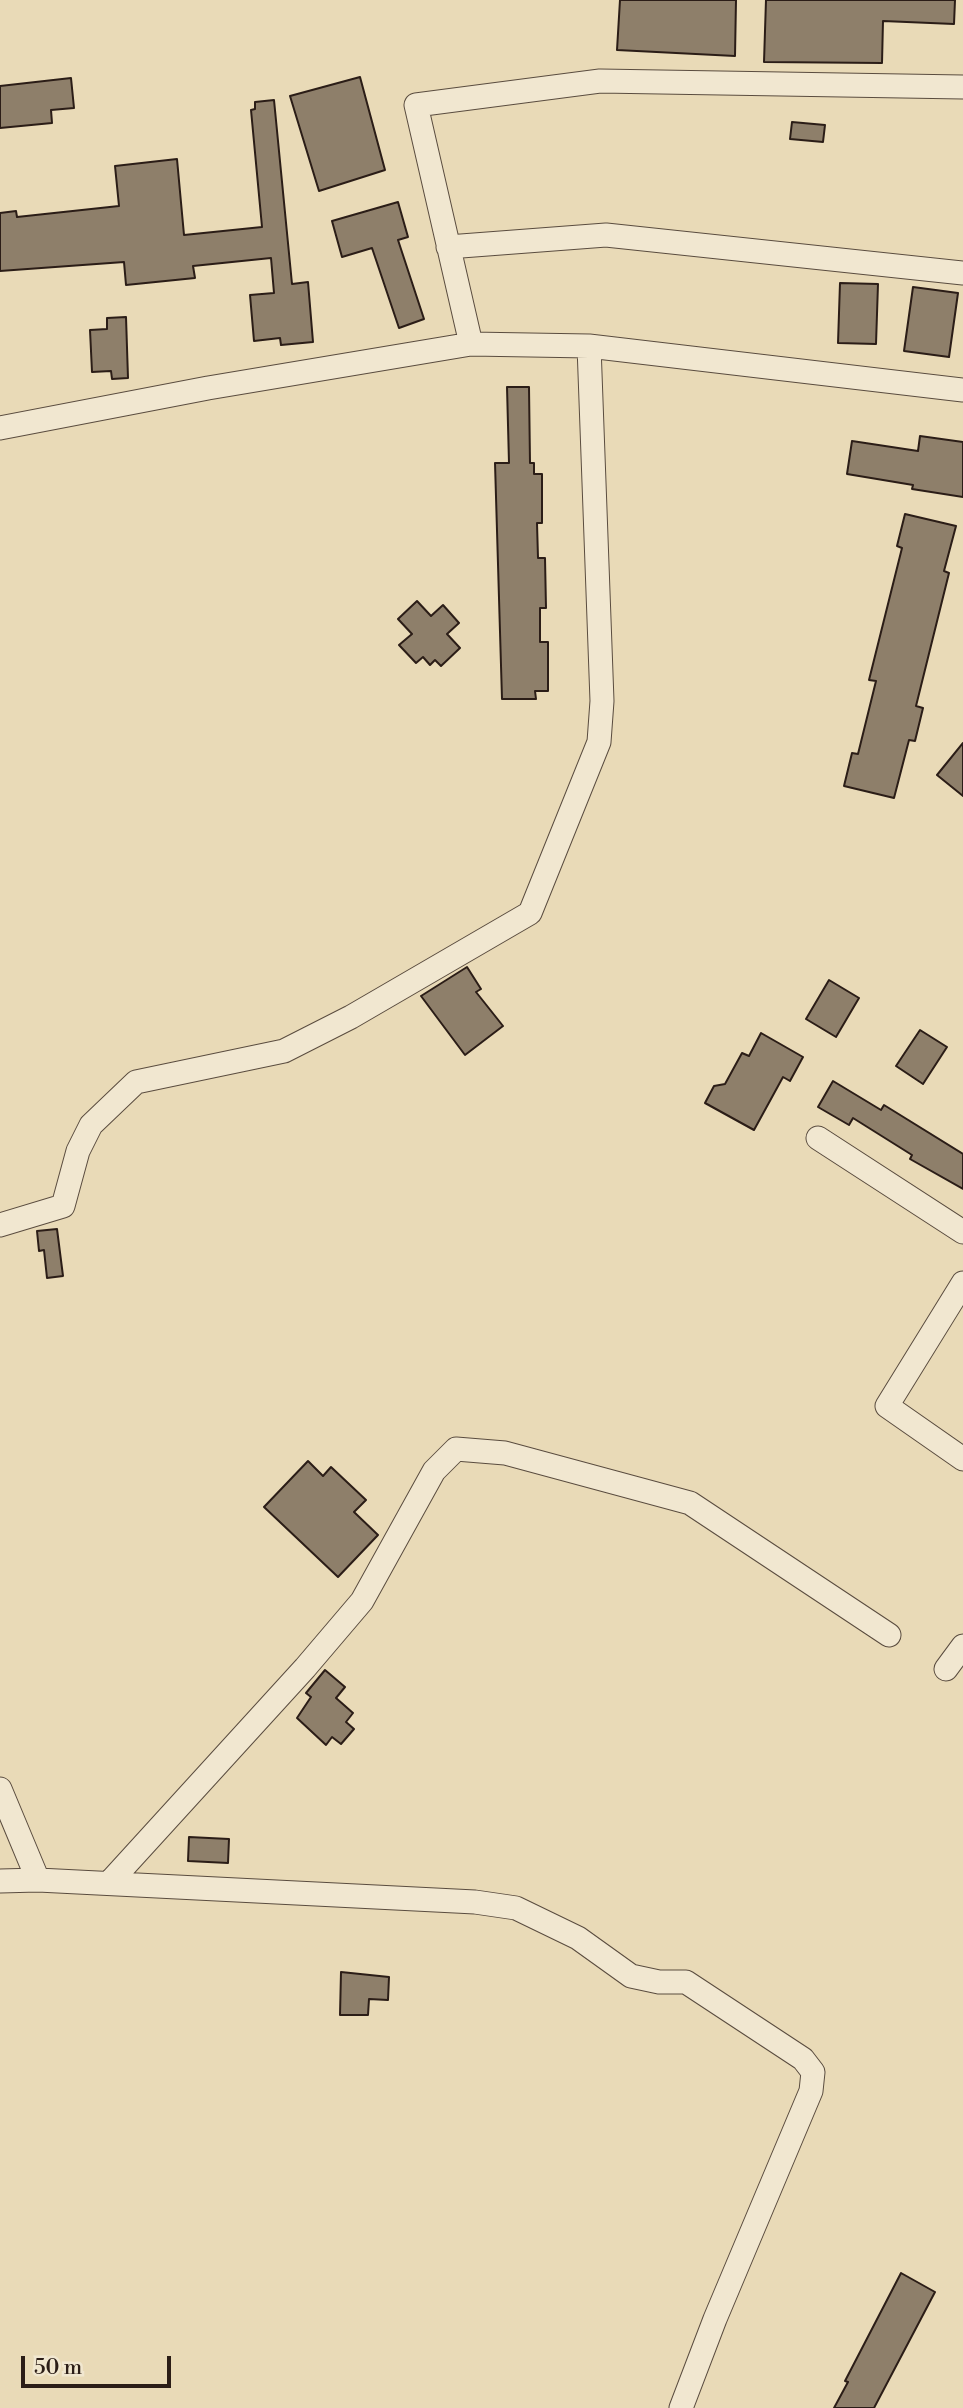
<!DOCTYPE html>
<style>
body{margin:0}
#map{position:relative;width:963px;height:2408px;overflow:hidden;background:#e9dab7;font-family:"Libre Bodoni",serif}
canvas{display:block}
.scale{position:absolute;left:21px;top:2356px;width:150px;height:32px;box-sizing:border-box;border:4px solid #2b1d17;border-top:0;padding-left:9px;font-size:21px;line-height:24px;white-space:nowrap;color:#2b1d17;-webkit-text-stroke:5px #f1e7d0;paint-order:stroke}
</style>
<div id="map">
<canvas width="963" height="2408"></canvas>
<div class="scale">50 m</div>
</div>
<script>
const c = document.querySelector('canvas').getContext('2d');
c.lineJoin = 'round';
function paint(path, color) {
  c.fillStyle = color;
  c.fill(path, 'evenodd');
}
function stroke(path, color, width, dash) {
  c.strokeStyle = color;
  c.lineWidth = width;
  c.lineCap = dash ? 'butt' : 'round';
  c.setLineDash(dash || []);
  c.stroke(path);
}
const building = new Path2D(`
 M620 0H736L735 56 617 50Z
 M766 0H955L954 24 883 21 882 63 764 62Z
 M360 77 385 170 319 191 290 96Z
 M71 78 74 108 51 110 52 123 0 128V86Z
 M274 100 292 284 308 282 313 342 281 345 280 338 254 341 250 295 274 293 271 258 193 266 195 278 126 285 124 262 0 271V213L16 211 17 217 119 206 115 166 177 159 184 235 262 227 251 110 255 109V102Z
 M792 122 825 125 823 142 790 139Z
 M398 202 408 237 398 240 424 319 399 328 372 248 342 257 332 221Z
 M840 283 878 284 876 344 838 343Z
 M913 287 958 293 949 357 904 351Z
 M126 317 128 378 112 379 111 371 92 372 90 330 107 329V318Z
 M507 387H529L530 463H534V474H542V523H537L538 558H545L546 608H540V642H548V691H535L536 699H502L495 463H509Z
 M920 436 963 442V497L912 489 913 485 847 474 852 441 918 451Z
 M905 514 956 526 944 571 949 573 916 706 923 708 915 741 909 740 894 798 844 786 852 753 858 754 876 681 869 680 902 548 897 546Z
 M417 601 431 616 443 605 459 623 447 634 460 648 441 666 435 660 430 665 423 657 416 663 399 645 412 634 398 619Z
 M963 743V796L937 775Z
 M467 967 481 989 476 992 503 1026 465 1055 421 996Z
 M829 980 859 998 836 1037 806 1019Z
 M920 1030 947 1047 923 1084 896 1066Z
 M761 1033 803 1057 790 1081 783 1077 754 1130 705 1103 714 1086 725 1084 742 1053 749 1056Z
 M833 1081 881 1110 884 1105 963 1154V1189L910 1159 912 1155 853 1118 849 1125 818 1107Z
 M57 1229 63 1276 47 1278 44 1250 39 1251 37 1231Z
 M308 1461 323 1476 331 1467 366 1500 354 1512 378 1535 338 1577 264 1507Z
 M325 1670 345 1687 336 1698 353 1713 346 1722 354 1729 341 1744 332 1737 326 1745 297 1718 311 1697 306 1693Z
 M189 1837 229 1839 228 1863 188 1861Z
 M341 1972 389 1977 388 2000 369 1999 368 2015H340Z
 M901 2273 935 2292 874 2408H834L848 2382 845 2381Z`);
paint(building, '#8e7f6a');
stroke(building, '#2b1d17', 2);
const street = new Path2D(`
 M448 247 606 235 963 273
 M471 344 416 105 600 81 963 87
 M0 428 208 388 471 344 589 346 963 390
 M818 1138 963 1232
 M0 1225 63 1206 78 1151 91 1125 136 1082 284 1051 351 1017 530 913 599 742 602 701 589 346
 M963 1283 887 1406 963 1459
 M946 1669 963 1646
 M0 1789 38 1880
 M0 1881 38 1880 475 1902 516 1908 578 1938 631 1976 659 1982H686L803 2059 813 2072 811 2091 715 2319 681 2408
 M109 1883 305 1668 362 1601 434 1471 456 1449 505 1453 690 1503 889 1635`);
stroke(street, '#5a4c3f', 25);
stroke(street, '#f1e7d0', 23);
</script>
